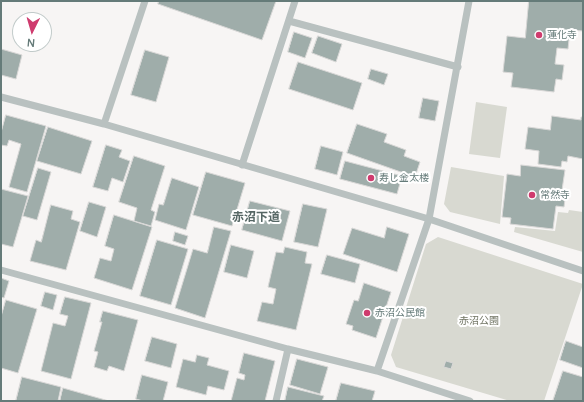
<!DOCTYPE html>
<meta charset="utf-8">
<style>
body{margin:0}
#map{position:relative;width:584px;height:402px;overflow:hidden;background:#f7f5f4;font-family:Manrope,sans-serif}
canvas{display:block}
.frame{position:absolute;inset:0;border:2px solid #657b79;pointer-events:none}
.north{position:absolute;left:12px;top:12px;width:40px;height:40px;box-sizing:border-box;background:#fff;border:1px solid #c1cac9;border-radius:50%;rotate:185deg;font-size:11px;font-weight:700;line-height:16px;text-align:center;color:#657b79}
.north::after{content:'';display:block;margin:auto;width:14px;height:18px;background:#cf3b6e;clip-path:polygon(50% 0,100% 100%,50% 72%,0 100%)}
</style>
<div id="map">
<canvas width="584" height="402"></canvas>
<div class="frame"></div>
<div class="north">N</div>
</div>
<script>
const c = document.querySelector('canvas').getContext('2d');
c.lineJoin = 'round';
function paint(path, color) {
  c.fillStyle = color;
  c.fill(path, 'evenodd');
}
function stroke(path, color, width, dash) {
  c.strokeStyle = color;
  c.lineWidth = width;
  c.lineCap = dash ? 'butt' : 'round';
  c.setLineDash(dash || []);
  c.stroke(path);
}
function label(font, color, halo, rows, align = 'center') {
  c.font = font + ' Manrope,"Noto Sans JP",sans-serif';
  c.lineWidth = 4;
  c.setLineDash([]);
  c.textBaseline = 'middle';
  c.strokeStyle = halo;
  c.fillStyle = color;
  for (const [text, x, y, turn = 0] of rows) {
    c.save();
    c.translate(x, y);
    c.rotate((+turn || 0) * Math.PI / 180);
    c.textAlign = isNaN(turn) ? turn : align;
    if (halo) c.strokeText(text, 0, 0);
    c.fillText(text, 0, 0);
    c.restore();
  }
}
paint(new Path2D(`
 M476 102 507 107 500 158 469 154Z
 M451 167 504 176 500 224 450 212 444 204Z
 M569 210 583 212V252L514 232 515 227 555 231 558 212 568 213Z
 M438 237 583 284 544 401H510L396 367 391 355 426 244Z`), '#d8d9d1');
const building = new Path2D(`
 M159 1H276L262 40 158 4Z
 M529 1H583V31L570 30 568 49 557 48 555 64 564 65 562 80 556 79 554 92 511 87 513 73 503 72 507 36 525 38Z
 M294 32 312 38 305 58 288 52Z
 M318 36 342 44 336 62 312 53Z
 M1 49 22 55 16 79 1 75Z
 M145 50 169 57 156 102 131 95Z
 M298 62 362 83 353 110 289 89Z
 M371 69 388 74 384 85 368 79Z
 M423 98 439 101 435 121 419 118Z
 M6 115 46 126 27 192 9 187 21 144 9 140 7 146 1 145V133Z
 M552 116 581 120V117H583V159L568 156 567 162 562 161 561 167 538 164 539 151 525 149 528 127 550 130Z
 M357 124 387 134 384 142 406 150 404 156 420 162 415 177 347 153Z
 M48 127 92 141 81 174 37 161Z
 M106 145 122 150 119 157 130 161 123 182 112 178 108 191 93 187Z
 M321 146 343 152 337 175 315 169Z
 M134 156 165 166 151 210 155 212 151 226 134 221 137 208 119 202Z
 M345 161 402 176 397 194 340 179Z
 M521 165 565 170 562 190 566 191 564 207 556 206 553 229 510 224 511 218 502 217 507 174 520 176Z
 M38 168 51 172 37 220 23 216Z
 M206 172 245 183 232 226 193 215Z
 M172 178 199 187 186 230 155 220 159 204 163 205Z
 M1 189 28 196 13 247 1 244Z
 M250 201 290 211 282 241 242 230Z
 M89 202 106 207 97 237 80 231Z
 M303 204 327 209 318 247 294 242Z
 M51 205 73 211 71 219 80 222 66 270 30 261 36 240 41 242Z
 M114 215 152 227 132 290 94 278 100 258 111 261 114 249 105 246Z
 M214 227 231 231 205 318 175 308 193 249 207 253Z
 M387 227 409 234 397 272 343 254 352 228 384 238Z
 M175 232 188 236 185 245 173 241Z
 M157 240 188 249 171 305 140 296Z
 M231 245 254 251 247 278 224 272Z
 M285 247 307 252 305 263 312 264 296 330 257 321 262 302 273 304 276 289 268 287 276 252 283 253Z
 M327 255 360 264 355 283 321 274Z
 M1 278 9 281 4 298 1 297Z
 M364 283 391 292 376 338 352 330 353 326 346 324 354 300 358 301Z
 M45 292 57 295 53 310 41 306Z
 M65 297 91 303 71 379 41 371 53 323 65 326 68 316 60 314Z
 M6 300 37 309 18 373 1 368V317Z
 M103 311 138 320 124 371 109 366 107 371 94 367 98 352 94 351 102 322H100Z
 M152 337 177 344 171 368 145 361Z
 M566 341 583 347V368L560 360Z
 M244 353 275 361 265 401H231L237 378 244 380 245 375 239 373Z
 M197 355 209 358 207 365 229 371 224 390 208 386 206 395 176 387 183 359 195 362Z
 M297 359 328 367 320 394 290 385Z
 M446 361 453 363 451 369 444 367Z
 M563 371 583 377V401H553Z
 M142 375 168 382 163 401H143L136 399Z
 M22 377 61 387 58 401H16Z
 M341 383 375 391 372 401H336Z
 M288 387 324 396 322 401H285Z
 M63 388 109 401H60Z`);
paint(building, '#9fadaa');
stroke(building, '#d8d7d6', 1);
stroke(new Path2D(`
 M289 21 458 67
 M1 97 104 124 429 219 583 271
 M104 124 145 1
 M242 165 295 1
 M1 270 288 349 377 371 470 401
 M377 371 429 219 469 1
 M276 401 288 349`), '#b9c1c0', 7);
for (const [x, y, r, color] of [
 [539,35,4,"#cf3b6e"],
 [371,178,4,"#cf3b6e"],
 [532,195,4,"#cf3b6e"],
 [367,313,4,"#cf3b6e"]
]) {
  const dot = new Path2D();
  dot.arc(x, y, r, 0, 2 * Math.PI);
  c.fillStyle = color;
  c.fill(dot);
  stroke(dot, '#fff', 1.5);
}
label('10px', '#657b79', '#fff', [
 ["蓮化寺",547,35],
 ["寿し金太楼",379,178],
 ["常然寺",540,195],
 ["赤沼公民館",375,313]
], 'left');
label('10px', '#707463', '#fff', [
 ["赤沼公園",479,321]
]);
label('bold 12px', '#566765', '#fff', [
 ["赤沼下道",256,218]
]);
</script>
